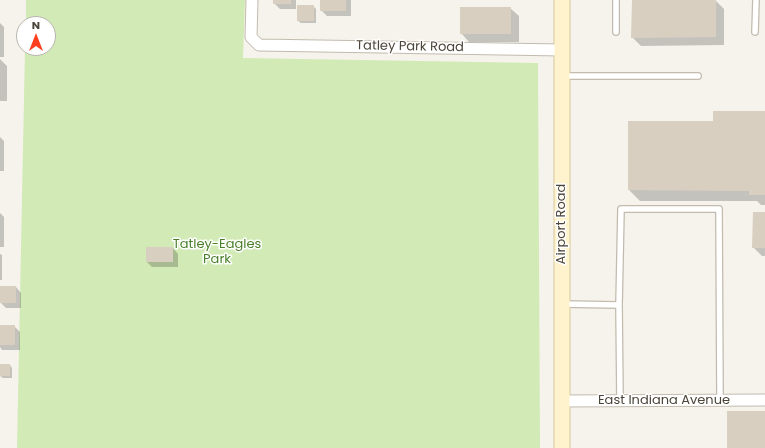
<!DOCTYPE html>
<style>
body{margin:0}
#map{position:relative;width:765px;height:448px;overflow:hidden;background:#f6f3ec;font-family:Poppins,sans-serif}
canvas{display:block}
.north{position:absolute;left:16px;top:16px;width:40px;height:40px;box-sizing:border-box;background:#fff;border:1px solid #b7b4b0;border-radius:50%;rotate:0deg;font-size:11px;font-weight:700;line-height:16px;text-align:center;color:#4b4439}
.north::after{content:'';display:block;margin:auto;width:14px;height:18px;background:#fc3f1d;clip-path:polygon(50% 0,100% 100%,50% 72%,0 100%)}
</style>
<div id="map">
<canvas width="765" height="448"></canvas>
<div class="north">N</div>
</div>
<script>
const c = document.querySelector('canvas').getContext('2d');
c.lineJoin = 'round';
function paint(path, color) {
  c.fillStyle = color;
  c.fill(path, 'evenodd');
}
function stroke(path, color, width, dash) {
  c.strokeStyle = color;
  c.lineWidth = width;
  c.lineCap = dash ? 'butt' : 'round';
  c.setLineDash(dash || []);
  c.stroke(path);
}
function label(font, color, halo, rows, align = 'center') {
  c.font = font + ' Poppins,sans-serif';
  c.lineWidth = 3;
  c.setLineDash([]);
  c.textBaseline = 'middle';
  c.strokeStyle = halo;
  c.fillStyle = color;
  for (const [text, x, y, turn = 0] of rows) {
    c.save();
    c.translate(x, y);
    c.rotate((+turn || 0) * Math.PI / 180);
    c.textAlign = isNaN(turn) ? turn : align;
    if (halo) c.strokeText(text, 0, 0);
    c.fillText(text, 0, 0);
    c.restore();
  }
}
paint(new Path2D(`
 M26 0H245L243 58 538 63 540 448H17L25 48H48V24H26Z`), '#d2eab5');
paint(new Path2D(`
 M274 0H296V9H280L274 3Z
 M321 0H351V16H327L321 10Z
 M633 1H716L724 9V45L641 46 632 37Z
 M313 6 316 9V23H301L298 21Z
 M510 8 519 16V42H469L461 33Z
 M0 23 4 27V57H0Z
 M0 59 7 66V101H0Z
 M765 112V205H761L757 201H640L629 190V122H714Z
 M0 137 4 141V171H0Z
 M0 213 4 217V247H0Z
 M765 213V256H762L753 247Z
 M173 248 178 254V267H152L147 262Z
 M0 254 2 255V280H0Z
 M16 287 21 293V308H6L0 302Z
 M0 326H14L20 332V350H2L0 347Z
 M10 365 12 368V378H3L0 376Z`), '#0003');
paint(new Path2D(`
 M273 0H291V4H273Z
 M320 0H346V11H320Z
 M632 0H716V37L631 38Z
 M297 5H314V21H297Z
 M460 7H511V34H460Z
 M713 111H765V195H749V191L628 190V121H713Z
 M753 212H765V248H752Z
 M146 247H173V262H146Z
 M0 286H16V303H0Z
 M0 325H15V345H0Z
 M0 364H10V376H0Z
 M727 411H765V448H727Z`), '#d8cfc1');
const lane = new Path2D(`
 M616 0V32
 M755 32 756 0
 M563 76H698
 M562 304 619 305 621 209H719L720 400
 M619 305 620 401`);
const street = new Path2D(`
 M252 0 251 37 259 45 562 50
 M562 401 765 400`);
const secondary = new Path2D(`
 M562 0V448`);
stroke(lane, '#c2bbae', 8);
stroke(street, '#c2bbae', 13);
stroke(secondary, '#d6c79b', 17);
stroke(lane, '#fff', 5.5);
stroke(street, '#fff', 11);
stroke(secondary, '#fff3cd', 15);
label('13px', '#4b4439', '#fff', [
 ["Tatley Park Road",410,47,1],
 ["Airport Road",562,224,-90],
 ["East Indiana Avenue",664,401]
]);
label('13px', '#4a7f2a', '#fff', [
 ["Tatley-Eagles",217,245],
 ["Park",217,260]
]);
</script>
